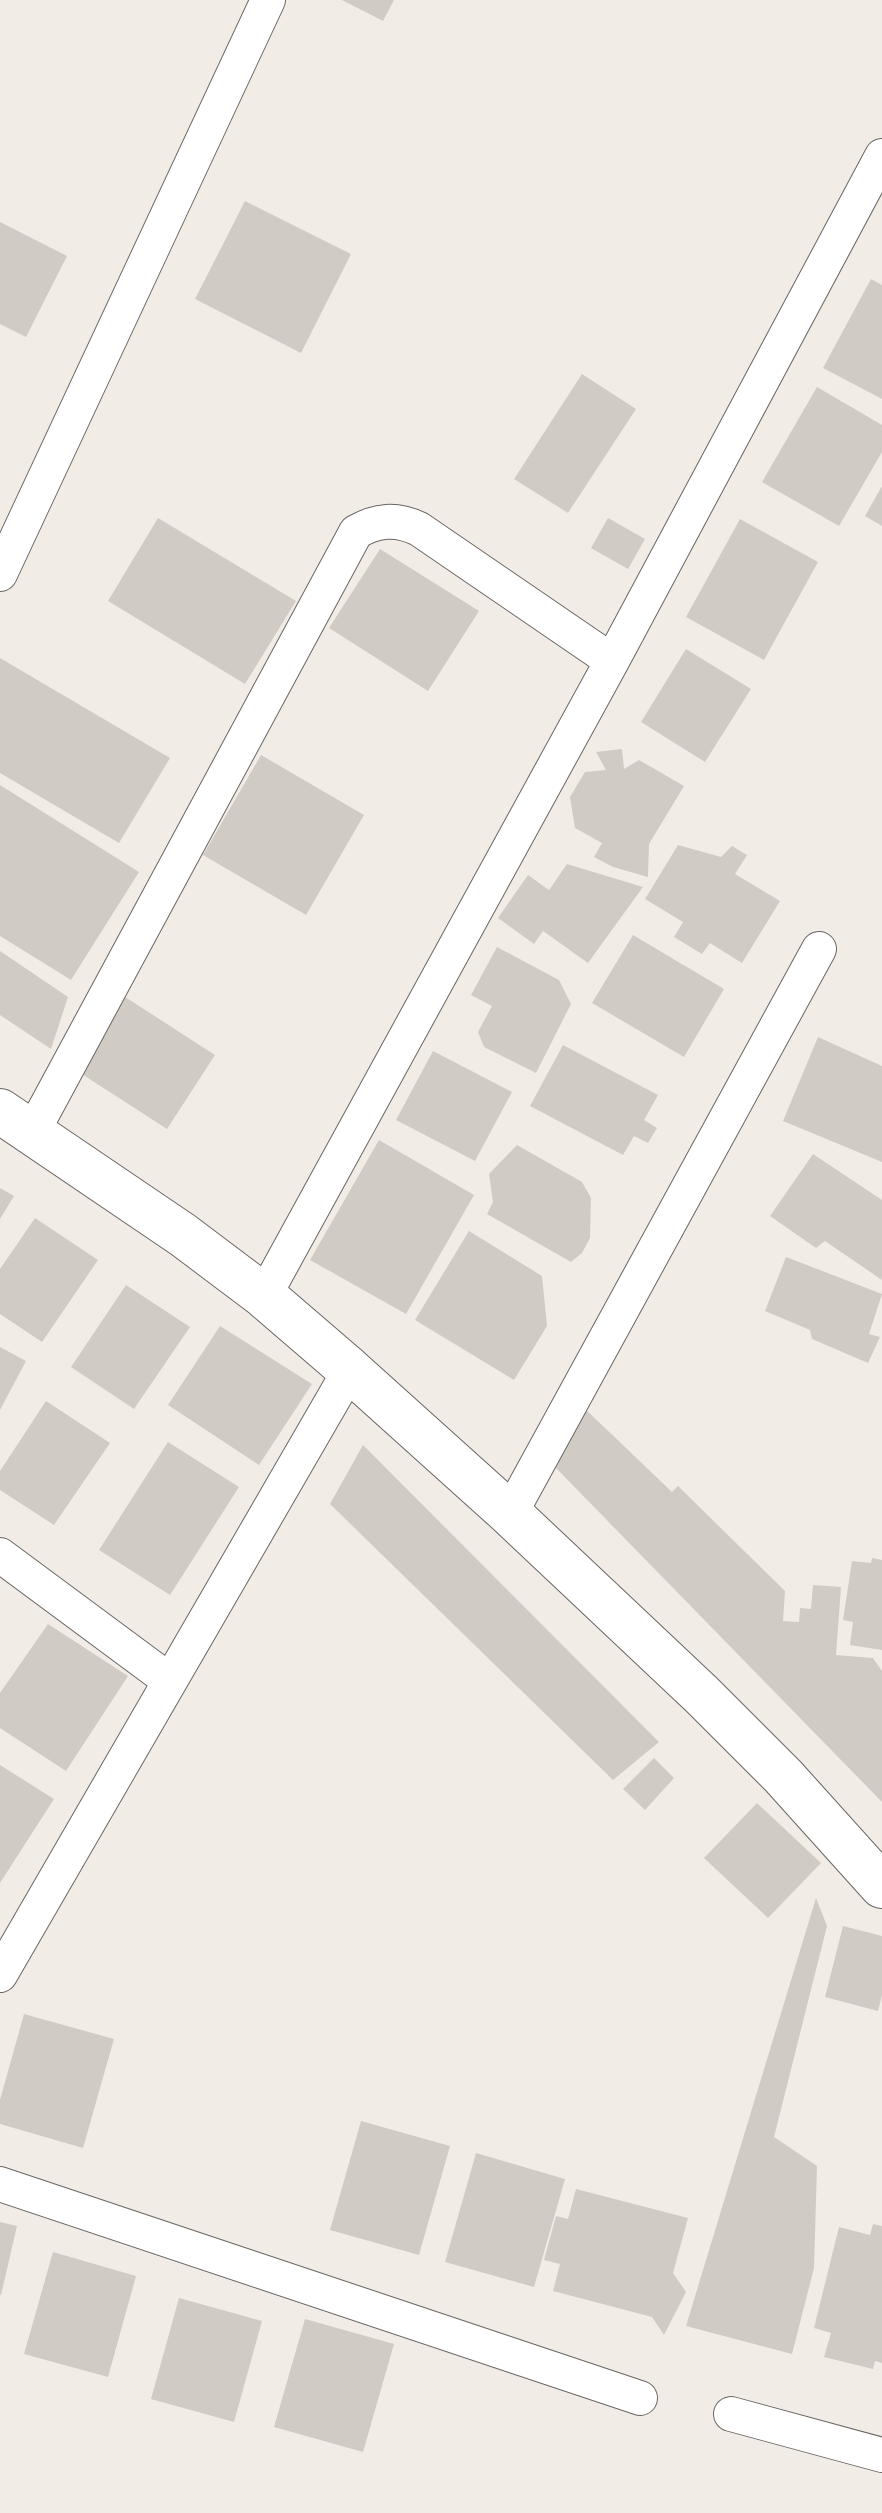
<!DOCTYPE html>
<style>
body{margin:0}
canvas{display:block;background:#f2ece7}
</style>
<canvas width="882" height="2513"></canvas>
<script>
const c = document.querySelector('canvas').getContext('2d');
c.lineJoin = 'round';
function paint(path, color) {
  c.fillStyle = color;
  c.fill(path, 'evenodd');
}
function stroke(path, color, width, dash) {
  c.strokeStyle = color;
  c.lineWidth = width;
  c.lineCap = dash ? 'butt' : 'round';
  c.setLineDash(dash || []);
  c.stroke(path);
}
paint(new Path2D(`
 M342 0H394L383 21Z
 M245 201 351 254 301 353 195 299Z
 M0 222 67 256 26 337 0 324Z
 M871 279 882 285V399L823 368Z
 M582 374 636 409 568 513 514 479Z
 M817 387 882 425V452L839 526 762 482Z
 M882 486V526L865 516Z
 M158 518 296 601 245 684 108 601Z
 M608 518 645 539 628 569 591 548Z
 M740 519 818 562 764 660 686 617Z
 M380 549 479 611 428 691 329 628Z
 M686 649 751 689 705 762 641 722Z
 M0 658 170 758 119 843 0 773Z
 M622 749 624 769 639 760 684 786 649 844 648 877 613 867 594 857 602 843 575 828 570 797 585 772 606 770 596 752Z
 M261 755 364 815 306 915 203 855Z
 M0 785 139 872 71 980 0 936Z
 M678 845 721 857 732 846 747 855 735 874 780 901 742 963 710 943 702 954 674 937 683 922 645 899Z
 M567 864 643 887 588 963 543 931 534 944 498 918 528 875 549 890Z
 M633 935 724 989 684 1057 592 1003Z
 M497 947 559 980 571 1004 536 1073 484 1047 478 1032 492 1006 471 995Z
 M0 951 68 997 51 1049 0 1015Z
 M105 984 215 1055 167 1129 57 1058Z
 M818 1037 882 1066V1162L783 1121Z
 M563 1045 658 1095 644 1120 657 1128 648 1143 634 1136 623 1155 530 1106Z
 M433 1051 512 1092 475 1161 396 1120Z
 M379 1140 474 1195 406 1314 310 1260Z
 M517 1145 582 1182 591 1198 590 1238 582 1253 571 1262 487 1214 493 1202 489 1174Z
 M813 1154 882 1200V1280L825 1241 816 1248 770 1216Z
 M0 1188 14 1196 0 1219Z
 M35 1218 98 1260 42 1342 0 1314V1269Z
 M469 1231 542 1276 547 1326 514 1380 415 1320Z
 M786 1257 882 1294 869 1334 880 1337 868 1363 812 1339 810 1330 765 1311Z
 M126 1285 190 1327 134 1409 71 1367Z
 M220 1326 312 1384 259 1465 168 1405Z
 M0 1347 26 1361 0 1410Z
 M46 1401 110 1443 54 1525 0 1490V1471Z
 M581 1405 672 1492 678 1486 785 1591 783 1621 799 1622 800 1608 811 1609 813 1585 841 1587 836 1655 873 1658 882 1671V1802L555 1467Z
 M168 1442 239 1487 170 1595 99 1550Z
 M363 1445 659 1742 613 1780 330 1504Z
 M872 1558 882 1560V1650L850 1645 853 1622 843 1620 852 1561 871 1563Z
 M48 1624 128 1676 66 1771 0 1728V1693Z
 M654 1758 674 1778 645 1810 623 1789Z
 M0 1765 54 1799 0 1883Z
 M757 1803 821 1863 768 1918 704 1858Z
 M816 1898 827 1926 774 2137 817 2166 814 2268 792 2354 686 2326Z
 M843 1926 882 1936V1995L878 2011 825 1997Z
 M24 2014 114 2039 83 2148 0 2124V2100Z
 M361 2121 450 2146 419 2255 330 2230Z
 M476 2153 565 2179 534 2287 445 2262Z
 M576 2189 688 2218 673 2273 686 2292 664 2335 652 2317 553 2291 560 2264 544 2260 556 2216 568 2219Z
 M0 2222 17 2226 1 2295H0Z
 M873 2224 882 2226V2363L875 2361 873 2369 824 2357 831 2333 814 2328 839 2227 870 2235Z
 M53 2252 136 2276 108 2377 24 2354Z
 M179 2298 262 2321 234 2422 151 2399Z
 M305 2319 394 2344 363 2452 274 2427Z`), '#d1cbc6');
const minor = new Path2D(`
 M0 574 268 0
 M33 1131 356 532C377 520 396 518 419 529L612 661
 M264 1296 612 661 882 156
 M510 1514 819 949
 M0 1555 170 1681
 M0 1975 350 1370
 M0 2184 640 2398
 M731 2414 882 2455`);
const secondary = new Path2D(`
 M0 1111 183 1235 264 1296 350 1370 510 1514 702 1695 783 1776 882 1886`);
stroke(minor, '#6c6662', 36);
stroke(secondary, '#6c6662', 46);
stroke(minor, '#fff', 34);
stroke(secondary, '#fff', 44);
</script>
